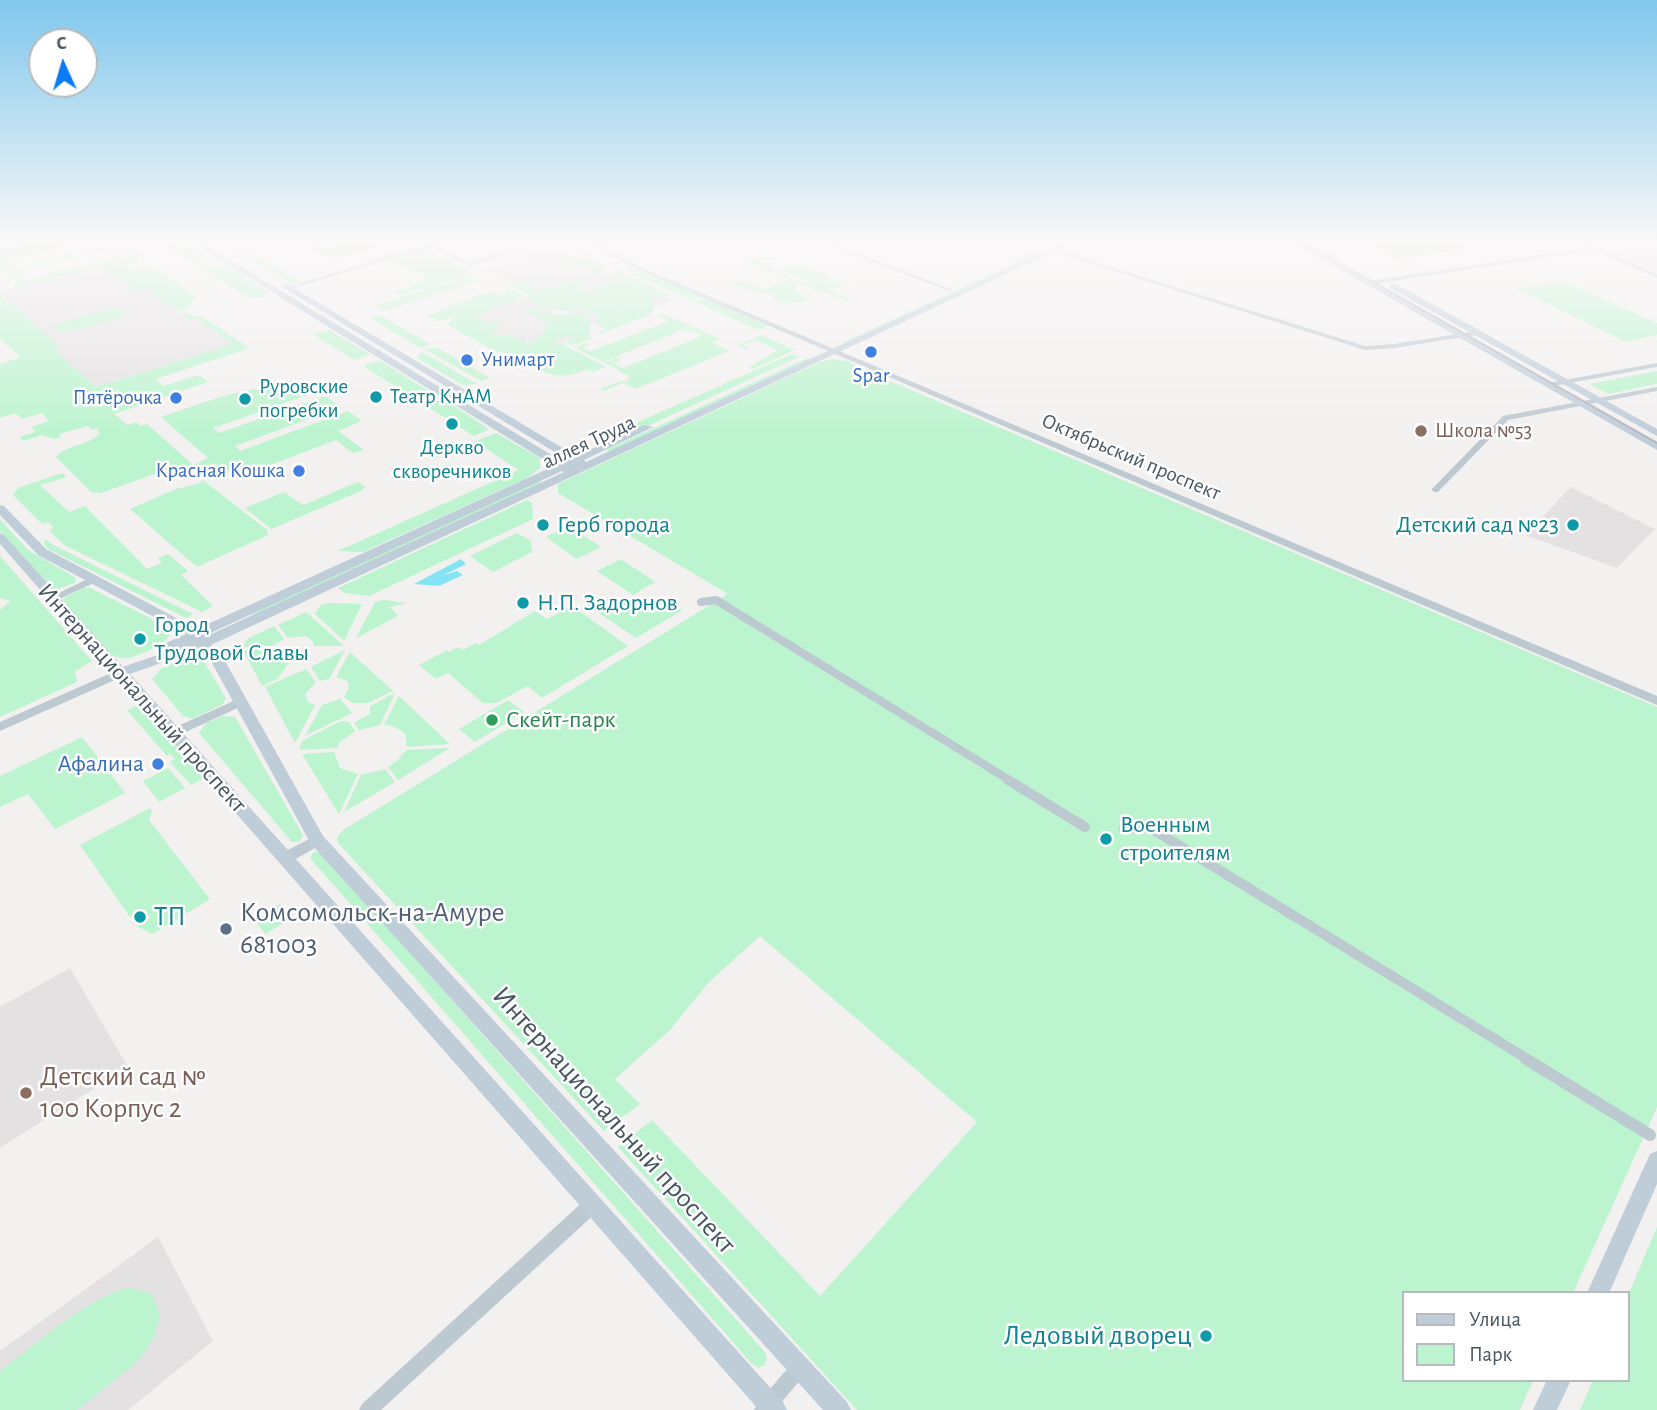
<!DOCTYPE html>
<meta charset="utf-8">
<style>
body{margin:0}
#map{position:relative;width:1657px;height:1410px;overflow:hidden;background:#f3f0f0;font-family:"Alegreya Sans",sans-serif}
canvas{display:block}
.legend{position:absolute;left:1402px;top:1291px;width:228px;height:91px;box-sizing:border-box;background:#fff;border:2px solid #b5bbbf;margin:0;padding:9px 12px;list-style:none;font-size:21px;color:#465560}
.legend li{display:flex;align-items:center;gap:14px;height:35px}
.legend b{width:35px;border:2px solid #b5bbbf}
.north{position:absolute;left:28px;top:28px;width:70px;height:70px;box-sizing:border-box;background:#fff;border:2px solid #b5bbbf;border-radius:50%;rotate:356deg;font-size:19px;font-weight:700;line-height:28px;text-align:center;color:#465560}
.north::after{content:'';display:block;margin:auto;width:24px;height:32px;background:#087bf5;clip-path:polygon(50% 0,100% 100%,50% 72%,0 100%)}
</style>
<div id="map">
<canvas width="1657" height="1410"></canvas>
<ul class="legend">
<li><b style="height:9px;background:#bfcdd9"></b>Улица</li>
<li><b style="height:19px;background:#bbf4ce"></b>Парк</li>
</ul>
<div class="north">С</div>
</div>
<script>
const c = document.querySelector('canvas').getContext('2d');
c.lineJoin = 'round';
function paint(path, color) {
  c.fillStyle = color;
  c.fill(path, 'evenodd');
}
function stroke(path, color, width, dash) {
  c.strokeStyle = color;
  c.lineWidth = width;
  c.lineCap = dash ? 'butt' : 'round';
  c.setLineDash(dash || []);
  c.stroke(path);
}
function label(font, color, halo, rows, align = 'center') {
  c.font = font + ' "Alegreya Sans",sans-serif';
  c.lineWidth = 5;
  c.setLineDash([]);
  c.textBaseline = 'middle';
  c.strokeStyle = halo;
  c.fillStyle = color;
  for (const [text, x, y, turn = 0] of rows) {
    c.save();
    c.translate(x, y);
    c.rotate((+turn || 0) * Math.PI / 180);
    c.textAlign = isNaN(turn) ? turn : align;
    if (halo) c.strokeText(text, 0, 0);
    c.fillText(text, 0, 0);
    c.restore();
  }
}
paint(new Path2D(`
 M1657 243V272L1609 251Z
 M555 247 674 300 601 328 484 269Z
 M100 267 135 292 146 289 188 319H197L232 344 96 387 53 350 60 347 0 292Z
 M528 296 556 309 550 312 591 332 545 349 529 341 507 349 455 321Z
 M1571 487 1655 529 1617 568 1525 535Z
 M70 968 128 1067 0 1148V1007Z
 M158 1237 213 1341 128 1410H0V1351Z`), '#e4e1e2');
paint(new Path2D(`
 M39 241H87L0 263V251Z
 M98 241H109L121 246 6 275 0 270V266L13 262 15 264 7 267 12 270 110 245 105 242H94Z
 M159 241H177L170 243 178 249 191 245 211 257 198 261 208 268 222 264 268 292 263 297 249 298Z
 M219 241H230L301 283H291Z
 M348 241H397L337 259 331 256 325 257 306 246 318 243 314 246 320 249Z
 M1384 241H1456L1471 248 1398 259 1369 243Z
 M121 248 140 257 136 260 139 262 126 266 135 271 149 264 197 297 191 302 190 308 178 312 146 289 135 292 100 267 15 288 12 286 20 283 11 277 25 273 27 275 20 277 25 281 122 256 117 251H108Z
 M424 248 470 270 466 275 401 295 393 293 431 277 383 260Z
 M577 252 603 264 606 269 597 274 590 273 593 270 585 267 568 269 562 265 574 260 566 256Z
 M1037 252 1042 253 844 344H840Z
 M764 256 776 259 761 260 764 264 772 266 773 270 782 274H788L792 279 815 284 781 270 797 264 831 278 821 283 849 281V283L828 291 851 300 847 301 745 263Z
 M612 269 673 296 651 297 654 309 650 315 595 336 604 329 597 323 598 316 577 308C566 314 544 308 531 303L527 294 511 286 510 283 543 280 529 285 538 290 590 276 592 277 585 282V286L577 288 617 304 619 311 615 315 622 308 593 292V289L605 284 606 277 617 281 625 280 610 270Z
 M622 269 646 272 701 296 690 300Z
 M468 276 477 281 383 311 375 306Z
 M786 280 797 284 795 291 812 301 783 303 773 299V294L758 293 733 283 739 281 762 289Z
 M1564 281 1657 323V335L1626 342 1517 289Z
 M509 290 526 296 494 308 487 313 467 318 482 317 483 321 497 322 501 326 493 331 495 336 515 334 516 336 507 340 519 338 527 343C541 341 542 332 548 323L525 312V309C537 305 540 312 552 314 567 317 578 307 591 319L589 335 593 338 570 346 567 342 577 336 556 338 558 343 549 345 551 347 561 343 606 367 593 372 586 370C568 377 556 378 538 369L546 360 495 351 447 325 454 317 437 321 427 316 479 295 494 292 503 296V293Z
 M0 294 61 347 54 350 96 387 232 344 197 319H188L181 314 187 312 193 316 203 317 250 348 156 379 163 386 199 375 208 382 114 414 127 425 136 422 140 426 147 424 193 465 208 458 161 417C211 400 265 377 319 391L213 428 219 433 325 396 341 407 235 446 240 451 348 411 362 421 338 431 364 450 353 453 336 440 236 478 226 469 206 477 201 473 218 467 214 463 189 472 180 465 101 493 91 492 56 457C68 444 89 446 100 433L97 428 92 430 88 426 59 434 61 437 54 439 43 435 23 441 20 437 36 432 31 427 49 421 42 413 22 419 15 413 0 418V364L21 357 0 339Z
 M705 298 769 326 758 330 694 302Z
 M118 307 127 312C116 321 64 336 52 329L63 322Z
 M663 314 692 326 603 362 574 347 586 343 589 345 583 348 591 351 669 321 661 317 652 318Z
 M379 315 430 344 421 348 370 318Z
 M694 327 720 339 712 343 729 351 636 389 623 383 603 391 600 389 622 381H630L627 379 630 377 605 362 617 358 621 360 614 363 623 368 702 336 693 331H682Z
 M329 330 368 353 369 355 354 360 312 334Z
 M759 336H763L795 350 752 369 749 367 778 350 755 340 744 345 749 348 746 349 738 345Z
 M436 347 490 378 481 381 426 350Z
 M422 352 477 384 463 385 417 358Z
 M792 354 799 357 612 442 608 440 611 434 637 425 638 422Z
 M807 358 812 359 611 452 606 450Z
 M833 359 850 362 857 367 1657 707V1107L1573 1293H1403V1380H1533L1520 1410H857L618 1147 652 1120 820 1296 977 1122 760 936 708 983 670 1030 615 1079 640 1104 604 1131 338 843 337 837 343 830 728 594 558 493V484L820 362Z
 M377 361H381L435 395 420 402 363 366Z
 M1657 371V384L1608 394 1590 384Z
 M440 400H445L489 429 474 436 426 406Z
 M496 433 540 458V468L527 478 363 552 338 551 519 470 477 443 424 462Z
 M62 473 67 477 40 485 69 512 85 506 147 569 162 563 158 558 168 554 188 571 181 575 213 606 202 612 64 545 49 530 54 528 48 522 42 524 13 495 18 488Z
 M203 480 267 530 268 535 197 567 130 509 176 489 198 484Z
 M537 480 542 484 255 617 250 612Z
 M358 482 365 487 361 491 271 529 245 508 284 492 303 505Z
 M527 500 532 503 533 519 369 596 345 593 338 588Z
 M0 519 27 549 76 578 75 583 53 591 0 531Z
 M569 526 601 547 577 559 546 537Z
 M517 533 531 541 532 552 493 572 470 556Z
 M45 539 55 546 193 614 186 618 50 550 44 545Z
 M0 556 92 661 75 671 77 682 0 717V610L11 601 0 598Z
 M621 559 655 582 633 595 597 571Z
 M84 588H90L168 627 171 631C167 643 157 647 147 651 138 655 130 659 121 658 104 656 73 616 61 603L65 597Z
 M593 597 683 610 636 638 583 602Z
 M384 600 407 603 390 607 398 616 356 638 375 602Z
 M329 603 362 604 344 641 315 614 321 605Z
 M572 606 628 646 542 698 528 686 497 703H483L448 673 436 679 419 665 447 650 449 652 458 647 463 650 476 643 479 645 535 611 547 619Z
 M306 612 344 646H314L312 640 305 636 288 638 278 625Z
 M274 626 284 639 272 646 243 647 247 639Z
 M273 649 275 657 291 660 277 679 262 686 243 650Z
 M345 650 329 679 320 681 311 667Z
 M350 652 393 691 368 703H352L344 697 349 688 347 681 336 677Z
 M187 658 203 660 226 698 223 704 192 719 183 716 152 679 162 668Z
 M306 669 316 682 305 694 308 702 315 705 295 743 265 687Z
 M395 693 380 725 359 730 354 723 370 714V706Z
 M399 696 450 744 407 747 405 733 393 726 384 725Z
 M340 699 352 713 305 736 322 705Z
 M508 700 524 712 475 742 459 729Z
 M142 703 208 776 191 785 170 762 175 759 170 754 167 756 127 710Z
 M223 716 235 717 303 835 299 842H292L199 733 206 723Z
 M341 721 349 722 355 731 340 742 337 748 299 750 302 741Z
 M82 737 125 793 55 829 28 794 0 807V776Z
 M450 748 398 780 388 767 398 760 406 750Z
 M334 752 340 768 358 774 339 814 302 754Z
 M168 768 185 788 159 802 143 781Z
 M385 769 395 782 344 812 361 775Z
 M150 808 152 811 149 820 210 899 152 934 137 926 150 918 144 909 130 917 80 845Z
 M314 852H320L764 1351 767 1357 765 1364 759 1368 752 1364 310 858Z
 M280 904 292 917 266 934 255 921Z
 M1657 1227V1410H1580L1593 1380H1627V1298Z
 M129 1288 148 1292 154 1298 160 1316 154 1338 138 1361 77 1410H0V1371C33 1347 90 1295 129 1288Z`), '#bbf4ce');
paint(new Path2D(`
 M461 559 466 564 444 575 457 571 463 575 439 586 414 584Z`), '#84e3f5');
stroke(new Path2D(`
 M701 602 716 600 1011 781`), '#bdc9d1', 8);
stroke(new Path2D(`
 M1008 780 1085 827
 M1124 829 1149 827 1529 1060`), '#bdc9d1', 10);
stroke(new Path2D(`
 M1526 1059 1650 1135`), '#bdc9d1', 12);
paint(new Path2D(`
 M422 241H427L470 263 539 241H548L470 267 430 247 290 289 285 288 425 245Z
 M818 241H826L953 290 948 291Z
 M1019 241H1028L1365 346 1394 344 1476 331 1479 333 1476 335 1394 348 1365 350Z
 M1575 241C1584 241 1590 246 1598 246 1614 246 1630 241 1646 241L1601 249 1657 274V278L1594 250 1368 285 1365 283 1368 281 1588 248Z
 M1657 363V367L1548 387 1544 385 1548 383Z
 M1657 387V391L1508 420 1438 492H1435L1431 490 1503 416Z
 M593 1196 599 1198 601 1204 599 1210 381 1410H359L362 1404 587 1198Z
 M800 1358 806 1361 809 1367 806 1373 775 1410H754L757 1404 794 1361Z`), '#bdc9d1');
paint(new Path2D(`
 M592 241H599L607 250 640 267 1657 696V705L636 269 603 252Z
 M92 577 97 580 96 582 57 600H49L48 598Z
 M120 669 126 673 124 676 0 731V722Z
 M240 698 246 702 244 705 177 736H169L167 733 169 730Z
 M317 835 322 836 324 840 322 844 290 862 285 864 280 862 278 858 280 854Z`), '#bdc9d1');
paint(new Path2D(`
 M189 241H199L563 462 568 460 280 286 287 284 576 456 644 425 653 427 584 460 586 462 1067 241H1077L211 645 225 661 323 836 847 1402 851 1410H823L311 844 212 663 200 649 130 674 783 1402 787 1410H759L0 544V533L4 535 123 667 163 653 157 649 159 646 186 634 38 555 0 515V505L4 506 46 549 197 629 554 466ZM562 471 564 472 205 637 204 636Z
 M1290 241H1300L1657 443V450Z
 M1390 284H1396L1657 429V436L1390 288Z
 M1657 1151V1184L1609 1293H1587L1650 1154Z
 M1547 1380H1571L1557 1410H1533Z`), '#bfcdd9');
stroke(new Path2D(`
 M1301 241 1657 443`), '#b2b6bb', 2);
const sky = c.createLinearGradient(0, 0, 0, 439);
sky.addColorStop(0, '#80c7ed');
sky.addColorStop(0.55, '#faf8f8');
sky.addColorStop(1, '#faf8f800');
c.fillStyle = sky;
c.fillRect(0, 0, 1657, 439);
for (const [x, y, r, color] of [
 [871,352,7,"#3f7fe0"],
 [467,360,7,"#3f7fe0"],
 [376,397,7,"#0f9aa8"],
 [176,398,7,"#3f7fe0"],
 [245,399,7,"#0f9aa8"],
 [452,424,7,"#0f9aa8"],
 [1421,431,7,"#8d6e63"],
 [299,471,7,"#3f7fe0"],
 [543,525,7,"#0f9aa8"],
 [1573,525,7,"#0f9aa8"],
 [523,603,7,"#0f9aa8"],
 [140,639,7,"#0f9aa8"],
 [492,720,7,"#2e9e5b"],
 [158,764,7,"#3f7fe0"],
 [1106,839,7,"#0f9aa8"],
 [140,917,7,"#0f9aa8"],
 [226,929,7,"#5c6f8a"],
 [26,1093,7,"#8d6e63"],
 [1206,1336,7,"#0f9aa8"]
]) {
  const dot = new Path2D();
  dot.arc(x, y, r, 0, 2 * Math.PI);
  c.fillStyle = color;
  c.fill(dot);
  stroke(dot, '#fff', 2.5);
}
label('21px', '#366cbe', '#fff', [
 ["Унимарт",481,360,"left"],
 ["Spar",871,376,"center"],
 ["Пятёрочка",162,398],
 ["Красная Кошка",285,471]
], 'right');
label('21px', '#0d838f', '#fff', [
 ["Руровские",259,387],
 ["погребки",259,411],
 ["Театр КнАМ",390,397],
 ["Деркво",452,448,"center"],
 ["скворечников",452,472,"center"]
], 'left');
label('21px', '#785e54', '#fff', [
 ["Школа №53",1435,431]
], 'left');
label('21px', '#465560', '#fff', [
 ["аллея Труда",589,442,-25],
 ["Октябрьский проспект",1131,457,23]
]);
label('24px', '#0d838f', '#fff', [
 ["Герб города",557,525],
 ["Детский сад №23",1559,525,"right"],
 ["Н.П. Задорнов",537,603],
 ["Город",154,625],
 ["Трудовой Славы",154,653],
 ["Военным",1120,825],
 ["строителям",1120,853]
], 'left');
label('24px', '#465560', '#fff', [
 ["Интернациональный проспект",142,698,48]
]);
label('24px', '#27864d', '#fff', [
 ["Скейт-парк",506,720]
], 'left');
label('24px', '#366cbe', '#fff', [
 ["Афалина",144,764]
], 'right');
label('28px', '#4e5e75', '#fff', [
 ["Комсомольск-на-Амуре",240,913],
 ["681003",240,945]
], 'left');
label('28px', '#0d838f', '#fff', [
 ["ТП",154,917],
 ["Ледовый дворец",1192,1336,"right"]
], 'left');
label('28px', '#785e54', '#fff', [
 ["Детский сад №",40,1077],
 ["100 Корпус 2",40,1109]
], 'left');
label('28px', '#465560', '#fff', [
 ["Интернациональный проспект",614,1120,48]
]);
</script>
